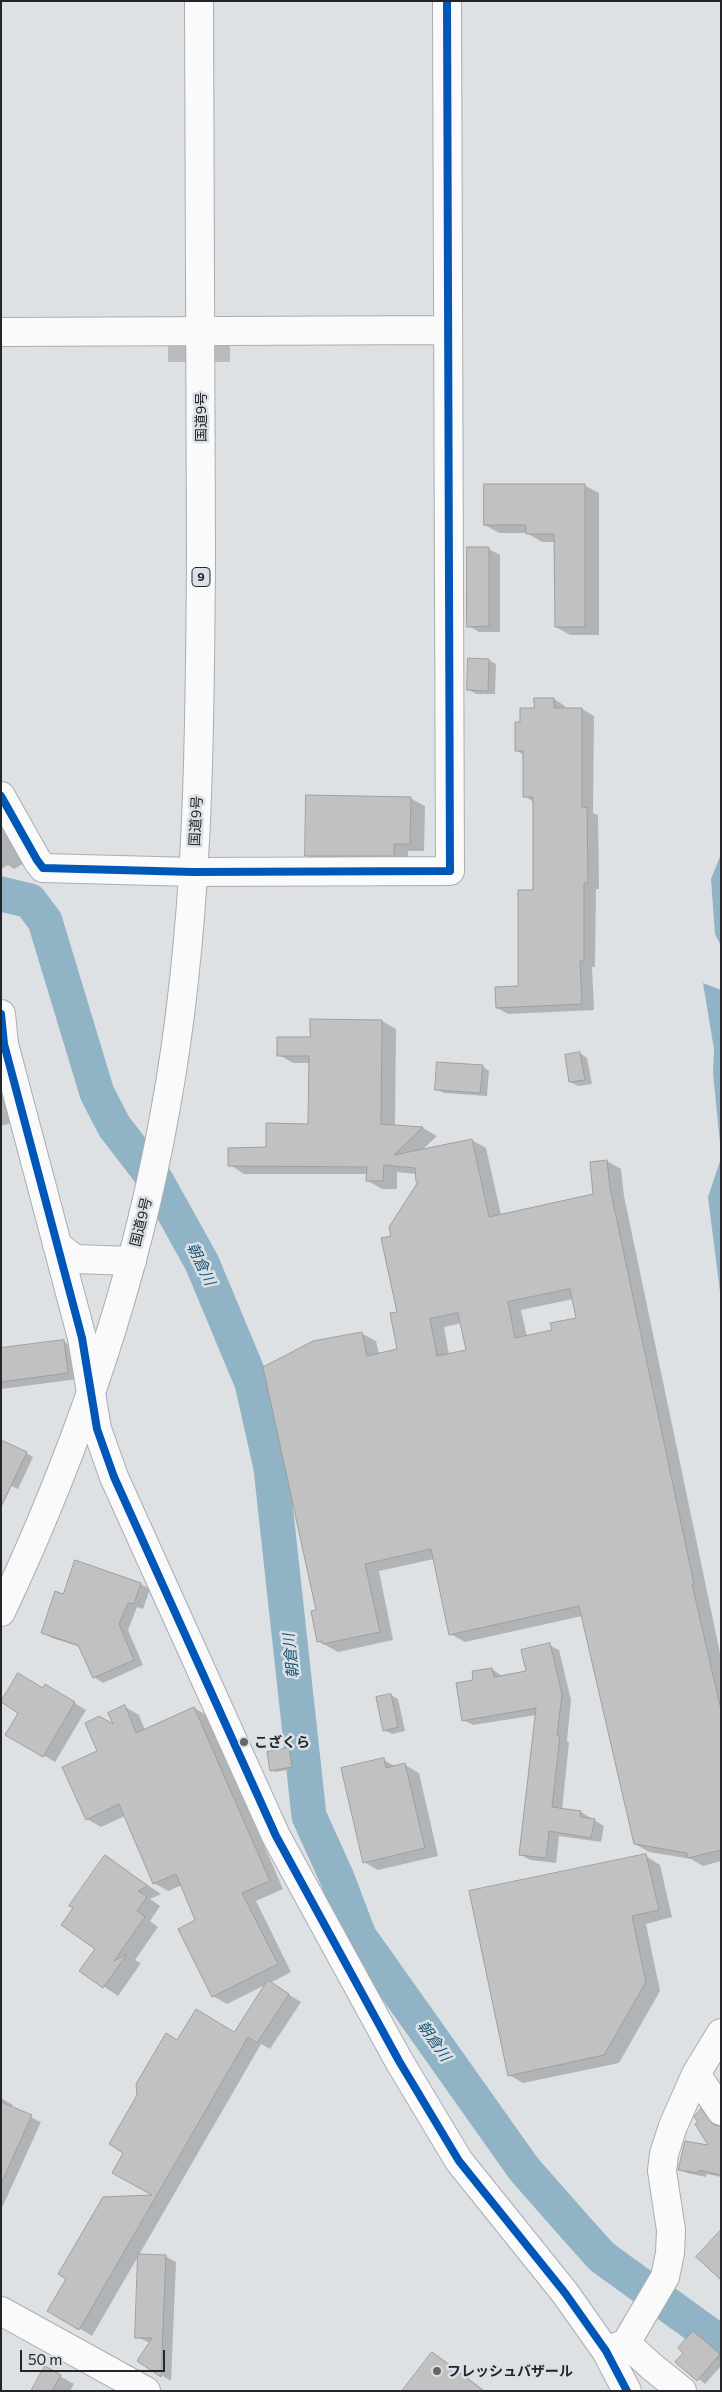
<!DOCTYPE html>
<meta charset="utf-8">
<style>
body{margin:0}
#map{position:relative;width:722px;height:2392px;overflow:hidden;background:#dee1e4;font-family:Commissioner,sans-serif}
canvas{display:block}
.frame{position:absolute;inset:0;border:2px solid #232528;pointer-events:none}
.scale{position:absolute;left:20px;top:2350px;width:145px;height:22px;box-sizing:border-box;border:2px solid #232528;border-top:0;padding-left:6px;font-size:15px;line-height:18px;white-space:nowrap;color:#232528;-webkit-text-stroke:4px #dbe0e7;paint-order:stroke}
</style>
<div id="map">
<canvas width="722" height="2392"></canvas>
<div class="frame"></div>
<div class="scale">50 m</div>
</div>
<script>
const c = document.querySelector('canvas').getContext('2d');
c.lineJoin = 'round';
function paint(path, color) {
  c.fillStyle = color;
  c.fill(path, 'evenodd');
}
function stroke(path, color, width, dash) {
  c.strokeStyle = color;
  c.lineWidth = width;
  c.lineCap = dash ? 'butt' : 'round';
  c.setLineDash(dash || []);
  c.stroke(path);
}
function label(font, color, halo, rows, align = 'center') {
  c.font = font + ' Commissioner,"Noto Sans JP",sans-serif';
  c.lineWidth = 5;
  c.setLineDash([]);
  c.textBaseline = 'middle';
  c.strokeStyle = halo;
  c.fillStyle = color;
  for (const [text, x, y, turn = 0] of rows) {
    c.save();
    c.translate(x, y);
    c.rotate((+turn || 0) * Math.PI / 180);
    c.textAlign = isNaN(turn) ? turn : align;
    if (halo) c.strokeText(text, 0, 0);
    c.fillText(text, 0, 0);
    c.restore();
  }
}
paint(new Path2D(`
 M721 854V946L715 934 711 879Z
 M703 983 721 990V1154L713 1073 714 1049Z
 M721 1158V1300L708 1197Z`), '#90b3c5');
paint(new Path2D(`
 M584 485 599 493V635H570L556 627V542H542L527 533H499L485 525Z
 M489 549 500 555V632H479L469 626Z
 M488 660 496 664 495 694H476L469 690Z
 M554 699 565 706V709H582L594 716 593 813 598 815 599 889H596L595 967H592L594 1010 508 1014 497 1008 519 987 534 891V802L524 796 525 756 516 750 521 723 535 709Z
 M410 798 425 806 424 851H408V863H320L306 855Z
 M1 816 26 862 14 869 8 865 1 869Z
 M382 1021 396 1029 395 1126 423 1128 437 1136 421 1151 472 1140 486 1148 501 1215 594 1195 607 1161 621 1169 624 1196 721 1658V1861L703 1866 691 1859 649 1852 635 1844 582 1616 465 1642 450 1634 434 1559 379 1571 393 1640 338 1652 318 1641 317 1611 361 1333 376 1341 379 1354 399 1350 392 1237 419 1183 417 1182V1174L397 1172V1189H382L368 1181V1174H244L230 1165 267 1149 310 1125V1063H293L279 1055 311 1038ZM573 1299 577 1319 553 1331 527 1337 521 1310ZM462 1323 467 1351 449 1355 444 1327Z
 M580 1053 587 1058 592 1084 578 1086 570 1082Z
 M1 1066 14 1122 1 1126Z
 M482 1066 489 1071 487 1096 444 1093 436 1089Z
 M63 1341 74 1348 78 1379 1 1389V1349Z
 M26 1453 33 1457 18 1489 1 1481Z
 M76 1561 141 1584 150 1589 143 1609 137 1607 128 1630 143 1665 103 1683 94 1677 80 1647 52 1638 43 1633 63 1595Z
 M549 1645 559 1650 571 1700 567 1741 569 1743 562 1810 581 1812 604 1826 601 1842 559 1836 556 1863 530 1860 521 1855 536 1715 473 1725 463 1720 475 1681 492 1669 502 1676 528 1672Z
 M46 1686 86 1710 55 1762 7 1734Z
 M391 1695 398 1699 405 1731 392 1734 384 1730Z
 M125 1707 139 1715 145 1730 194 1708 208 1716 283 1889 256 1901 291 1972 270 1983 301 2002 270 2049 261 2044 92 2336 49 2310 156 2196 178 2041 234 2034 267 1984 227 2004 213 1996 197 1920 182 1885 168 1891 154 1883 125 1816 101 1827 87 1819 98 1752 115 1727Z
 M288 1750 292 1751 294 1769 275 1772 271 1770Z
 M384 1760 396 1767 405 1765 419 1773 438 1856 378 1870 364 1862Z
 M646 1856 660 1865 672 1917 646 1924 660 1991 619 2063 523 2083 509 2075Z
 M106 1857 161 1894 150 1899 160 1906 150 1921 158 1927 135 1960 141 1963 118 1996 81 1971 97 1949Z
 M1 2098 13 2105 11 2108 41 2122 1 2210Z
 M701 2111 721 2128V2177L707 2174 706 2177 687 2173 679 2169 711 2147 695 2117Z
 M165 2256 176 2262 171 2381 138 2361 150 2343 137 2337Z
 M693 2333 721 2355V2366L705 2384 677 2362 685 2352Z
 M432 2353 444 2360 485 2391H404Z
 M45 2368 74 2384 70 2391H33Z`), '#0003');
stroke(new Path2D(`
 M1 894 30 901 45 921 97 1093 114 1126 157 1182 202 1263 252 1383 271 1468 309 1816 337 1878 359 1936 524 2169 575 2227 602 2257 721 2343`), '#90b3c5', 35);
const building = new Path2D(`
 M484 484H585V627H555L554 534H526V525H484Z
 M467 547H489V626L467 627Z
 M468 658 489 659 488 691 467 690Z
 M534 698H554V708H582V808L587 807 588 883H584V961H580L582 1004 496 1008 495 987 518 986V890H533V797H523V751H515V722H520V708H534Z
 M306 795 411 797 410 844H394V856H305Z
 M310 1019 382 1020 381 1124 423 1127 394 1155 472 1139 489 1217 593 1194 590 1162 607 1160 610 1188 694 1584H692L721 1710V1850L688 1858 687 1853 634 1844 579 1606 449 1635 431 1549 365 1564 380 1632 323 1644 322 1641 317 1642 311 1611 316 1610 263 1367 313 1341 362 1332 367 1356 397 1349 390 1313 397 1312 381 1238 391 1236 389 1227 418 1182H416L415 1168 384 1165 383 1181H366L367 1167 228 1166V1148L266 1147V1123L308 1124 309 1056H277V1037H310ZM570 1289 576 1318 550 1323 552 1330 515 1338 508 1302ZM458 1313 466 1350 437 1356 430 1319Z
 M580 1052 585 1080 569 1082 565 1055Z
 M437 1062 483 1065 480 1093 435 1090Z
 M64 1340 68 1373 1 1382V1348Z
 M1 1440 27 1452 1 1507Z
 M75 1560 141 1583 134 1604 128 1603 119 1624 134 1660 93 1678 78 1645 41 1633 55 1591 63 1594Z
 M550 1643 562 1694 557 1736H560L552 1807 581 1811 580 1817 595 1819 591 1838 549 1831 546 1858 519 1855 536 1708 462 1721 456 1683 473 1680 472 1671 492 1668 494 1677 526 1671 521 1650Z
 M18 1673 43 1688 45 1684 75 1702 43 1757 5 1735 18 1713 1 1702Z
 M391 1694 398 1727 383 1731 376 1697Z
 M125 1705 136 1733 194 1707 270 1881 242 1893 278 1964 212 1997 178 1929 195 1920 176 1874 153 1884 119 1804 86 1820 62 1767 97 1751 85 1723 99 1716 113 1724 108 1713Z
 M289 1748 292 1767 270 1771 267 1752Z
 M384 1758 386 1768 405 1763 425 1848 363 1863 341 1768Z
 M646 1854 659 1910 632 1916 646 1982 604 2055 508 2076 469 1891Z
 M105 1855 148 1886 138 1891 147 1897 137 1911 145 1917 114 1961 127 1954 103 1988 79 1971 95 1949 61 1925 73 1908 69 1906Z
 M268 1980 289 1994 257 2043 248 2037 79 2330 47 2311 66 2279 58 2274 103 2197 152 2195 112 2173 123 2153 109 2144 137 2095 136 2084 166 2033 177 2040 196 2009 234 2032Z
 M1 2102 32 2115 1 2184Z
 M701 2109 714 2125 721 2126V2175L699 2170 698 2173 678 2170 685 2141 708 2145 695 2124 698 2122 694 2117Z
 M721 2230V2280L696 2257Z
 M138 2254 166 2255 161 2377 137 2361 152 2338H135Z
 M693 2331 720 2354 697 2381 675 2362 683 2353 678 2348Z
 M432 2352 484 2391H402Z
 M45 2366 61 2375 52 2391H31Z`);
paint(building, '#c1c1c1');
stroke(building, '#9f9e9f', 1);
stroke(new Path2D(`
 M168 348H230`), '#b9bbbe', 28, [28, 14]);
const minor = new Path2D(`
 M1 332 448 330
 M1 796 37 860 43 868 193 872 450 871 447 1
 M1 1014 4 1044 82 1338 97 1429 114 1477 276 1836 399 2061 459 2161 565 2293 606 2351 627 2391
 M57 1245 75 1259 132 1261
 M696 2074 721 2111
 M1 2311 146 2391
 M626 2343 651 2366 682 2391
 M606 2351 626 2343 665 2277 670 2253 671 2230 662 2171 664 2154 673 2126 696 2074 721 2033`);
const highway = new Path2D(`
 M1 1612C76 1453 134 1285 165 1112 199 928 200 740 201 554 201 369 200 185 199 1`);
stroke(minor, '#abadaf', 30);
stroke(highway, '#abadaf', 30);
stroke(minor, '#fafafb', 28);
stroke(highway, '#fafafb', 28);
stroke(new Path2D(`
 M1 796 37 860 43 868 193 872 450 871 447 1
 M1 1014 4 1044 82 1338 97 1429 114 1477 276 1836 399 2061 459 2161 565 2293 606 2351 627 2391`), '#0057b8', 8);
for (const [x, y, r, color] of [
 [244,1742,5,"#64676a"],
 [437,2371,5,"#64676a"]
]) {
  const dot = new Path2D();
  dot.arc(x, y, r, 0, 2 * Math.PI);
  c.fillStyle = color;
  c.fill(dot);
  stroke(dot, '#dbe0e7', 2);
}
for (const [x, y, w] of [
 [201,577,18]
]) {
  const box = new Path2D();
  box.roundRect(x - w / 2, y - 9.5, w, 19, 4);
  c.fillStyle = '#dbe0e7';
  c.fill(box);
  stroke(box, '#232528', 1);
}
label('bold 12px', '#232528', null, [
 ["9",201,577]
]);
label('14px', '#232528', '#dbe0e7', [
 ["国道9号",201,417,-90],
 ["国道9号",196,821,-87],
 ["国道9号",141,1222,-76]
]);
label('bold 14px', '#232528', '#dbe0e7', [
 ["こざくら",254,1742],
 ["フレッシュバザール",447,2371]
], 'left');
label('italic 15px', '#1c5873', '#dbe0e7', [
 ["朝倉川",201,1264,64],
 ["朝倉川",291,1656,-96],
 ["朝倉川",434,2041,55]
]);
</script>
